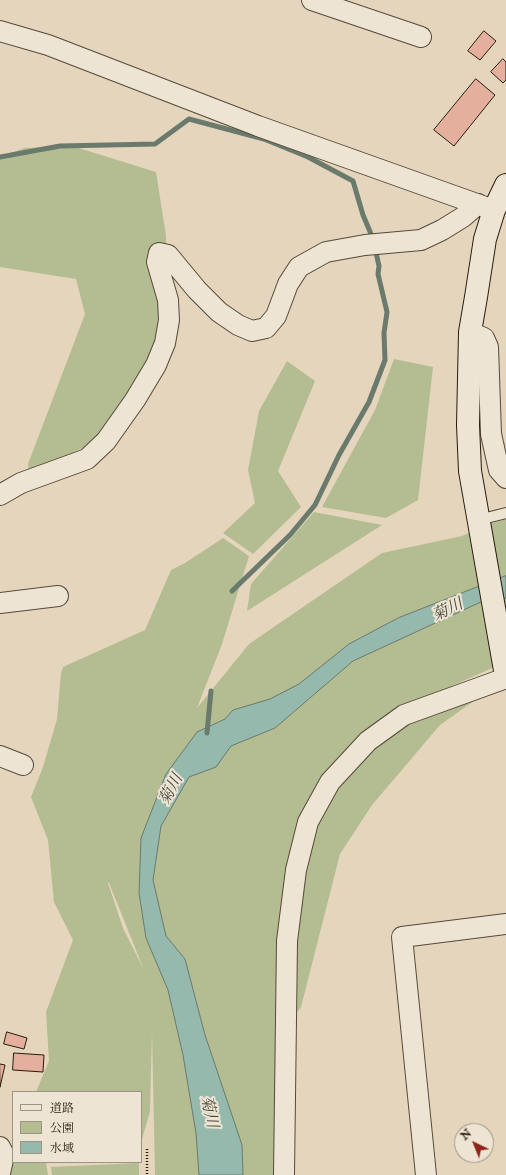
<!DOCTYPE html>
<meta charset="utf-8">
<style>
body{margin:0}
#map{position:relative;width:506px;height:1175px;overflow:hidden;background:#e4d5bc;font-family:"IM FELL Double Pica","Noto Serif JP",serif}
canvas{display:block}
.legend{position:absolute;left:12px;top:1091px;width:130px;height:72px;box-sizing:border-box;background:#ede4d3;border:1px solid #9e9484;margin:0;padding:5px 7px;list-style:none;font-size:12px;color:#271b0e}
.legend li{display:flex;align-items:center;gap:8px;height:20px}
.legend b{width:20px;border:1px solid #9e9484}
.north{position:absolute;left:454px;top:1123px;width:40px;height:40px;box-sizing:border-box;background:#ede4d3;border:1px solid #9e9484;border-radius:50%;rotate:317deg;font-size:11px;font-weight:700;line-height:16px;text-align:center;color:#271b0e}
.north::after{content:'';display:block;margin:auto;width:14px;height:18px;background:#8f2418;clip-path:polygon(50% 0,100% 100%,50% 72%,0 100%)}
</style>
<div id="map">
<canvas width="506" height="1175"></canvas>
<ul class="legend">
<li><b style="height:5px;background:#ede4d3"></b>道路</li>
<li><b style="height:11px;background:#b4bd91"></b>公園</li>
<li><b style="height:11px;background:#96b9ad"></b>水域</li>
</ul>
<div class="north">N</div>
</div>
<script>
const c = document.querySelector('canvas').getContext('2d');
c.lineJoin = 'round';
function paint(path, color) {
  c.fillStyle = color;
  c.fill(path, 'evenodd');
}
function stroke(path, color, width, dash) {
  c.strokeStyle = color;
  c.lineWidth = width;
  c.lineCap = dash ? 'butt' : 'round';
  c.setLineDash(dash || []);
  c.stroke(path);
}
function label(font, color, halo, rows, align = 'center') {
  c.font = font + ' "IM FELL Double Pica","Noto Serif JP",serif';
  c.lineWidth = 4;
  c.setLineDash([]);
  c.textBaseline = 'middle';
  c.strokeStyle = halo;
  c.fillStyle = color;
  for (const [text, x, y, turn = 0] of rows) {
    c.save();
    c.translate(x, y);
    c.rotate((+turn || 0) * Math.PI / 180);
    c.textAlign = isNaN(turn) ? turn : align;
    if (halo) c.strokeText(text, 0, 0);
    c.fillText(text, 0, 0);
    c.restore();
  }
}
paint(new Path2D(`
 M72 146 156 172 166 236V304L153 346 131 392 102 439 29 473 28 464 85 314 76 279 0 267V157L25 148Z
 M394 359 433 367 418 500 386 518 322 507 375 410Z
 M287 361 315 381 278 471 301 507 253 554 223 533 255 503 248 470 259 411Z
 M314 512 382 525 247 611 251 584Z
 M506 519V662L422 699 485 693 440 725 372 805 340 854 301 1007 296 1014 285 1175H155L152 1032 150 1111 141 1143V1092H36L49 1061 46 1012 73 940 54 902 48 840 31 797 43 767 57 719 61 673 63 667 145 630 171 570 185 563 223 538 249 556 222 644 197 708 249 644 382 553 462 536 488 524ZM108 883H109L144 970 123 928Z
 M13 1149V1162H46L48 1175H2Z
 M139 1163V1175H52L51 1167Z`), '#b4bd91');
const water = new Path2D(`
 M506 576V598L483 601 353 661 275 728 231 746 216 767 189 777 161 826 153 880 166 936 185 959 205 1035 242 1145 243 1175H199L196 1133 183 1055 168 990 146 938 139 893 141 838 166 774 197 732 225 719 233 710 270 699 299 684 349 644 398 618Z`);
paint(water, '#96b9ad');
stroke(water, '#6a7a6d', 1);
stroke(new Path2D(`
 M0 157 60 146 155 144 189 119 264 139 308 157 353 181 363 215 374 241
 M232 591 290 535 315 505 339 455 369 402 385 360 384 333 387 312 378 274 379 266 375 248
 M207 733 211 691`), '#6a7a6d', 5);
const building = new Path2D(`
 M484 31 496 41 480 60 468 51Z
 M503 59 506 62V80L503 83 491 72Z
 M476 79 495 95 454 146 434 130Z
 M7 1032 27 1038 24 1049 4 1044Z
 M14 1053 44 1055 43 1072 13 1070Z
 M0 1064 5 1065 0 1087Z`);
paint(building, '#e4b09d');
stroke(building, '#271b0e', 1);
const lane = new Path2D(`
 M478 520 506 513`);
const street = new Path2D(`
 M312 0 421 37
 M0 31 48 45 258 126 488 208
 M470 332 484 338 488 347 491 434 499 470 506 478
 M0 495 21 483 87 459 106 441 135 400 156 365 165 343 169 320 168 300 157 262 159 253 168 255 197 290 219 312 238 325 252 331 266 328 276 316 288 284 299 267 326 252 365 245 421 240 442 230 463 217 478 204
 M0 603 58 596
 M0 756 23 765
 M0 1173 4 1155 0 1147
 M284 1175 287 941 296 870 308 822 330 782 368 741 404 715 506 678
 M426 1175 402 937 506 924`);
const secondary = new Path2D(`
 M506 185 494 210 485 239 476 297 470 332 468 425 470 471 506 676`);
stroke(lane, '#564a3a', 12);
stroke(street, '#564a3a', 22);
stroke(secondary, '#271b0e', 24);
stroke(new Path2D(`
 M147 1149V1175`), '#271b0e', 2.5, [1, 2]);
stroke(lane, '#ede4d3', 10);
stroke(street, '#ede4d3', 20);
stroke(secondary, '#ede4d3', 22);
label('italic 16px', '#484a3e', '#ede4d3', [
 ["菊川",448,611,-26],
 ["菊川",172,790,-62],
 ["菊川",208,1112,78]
]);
</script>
